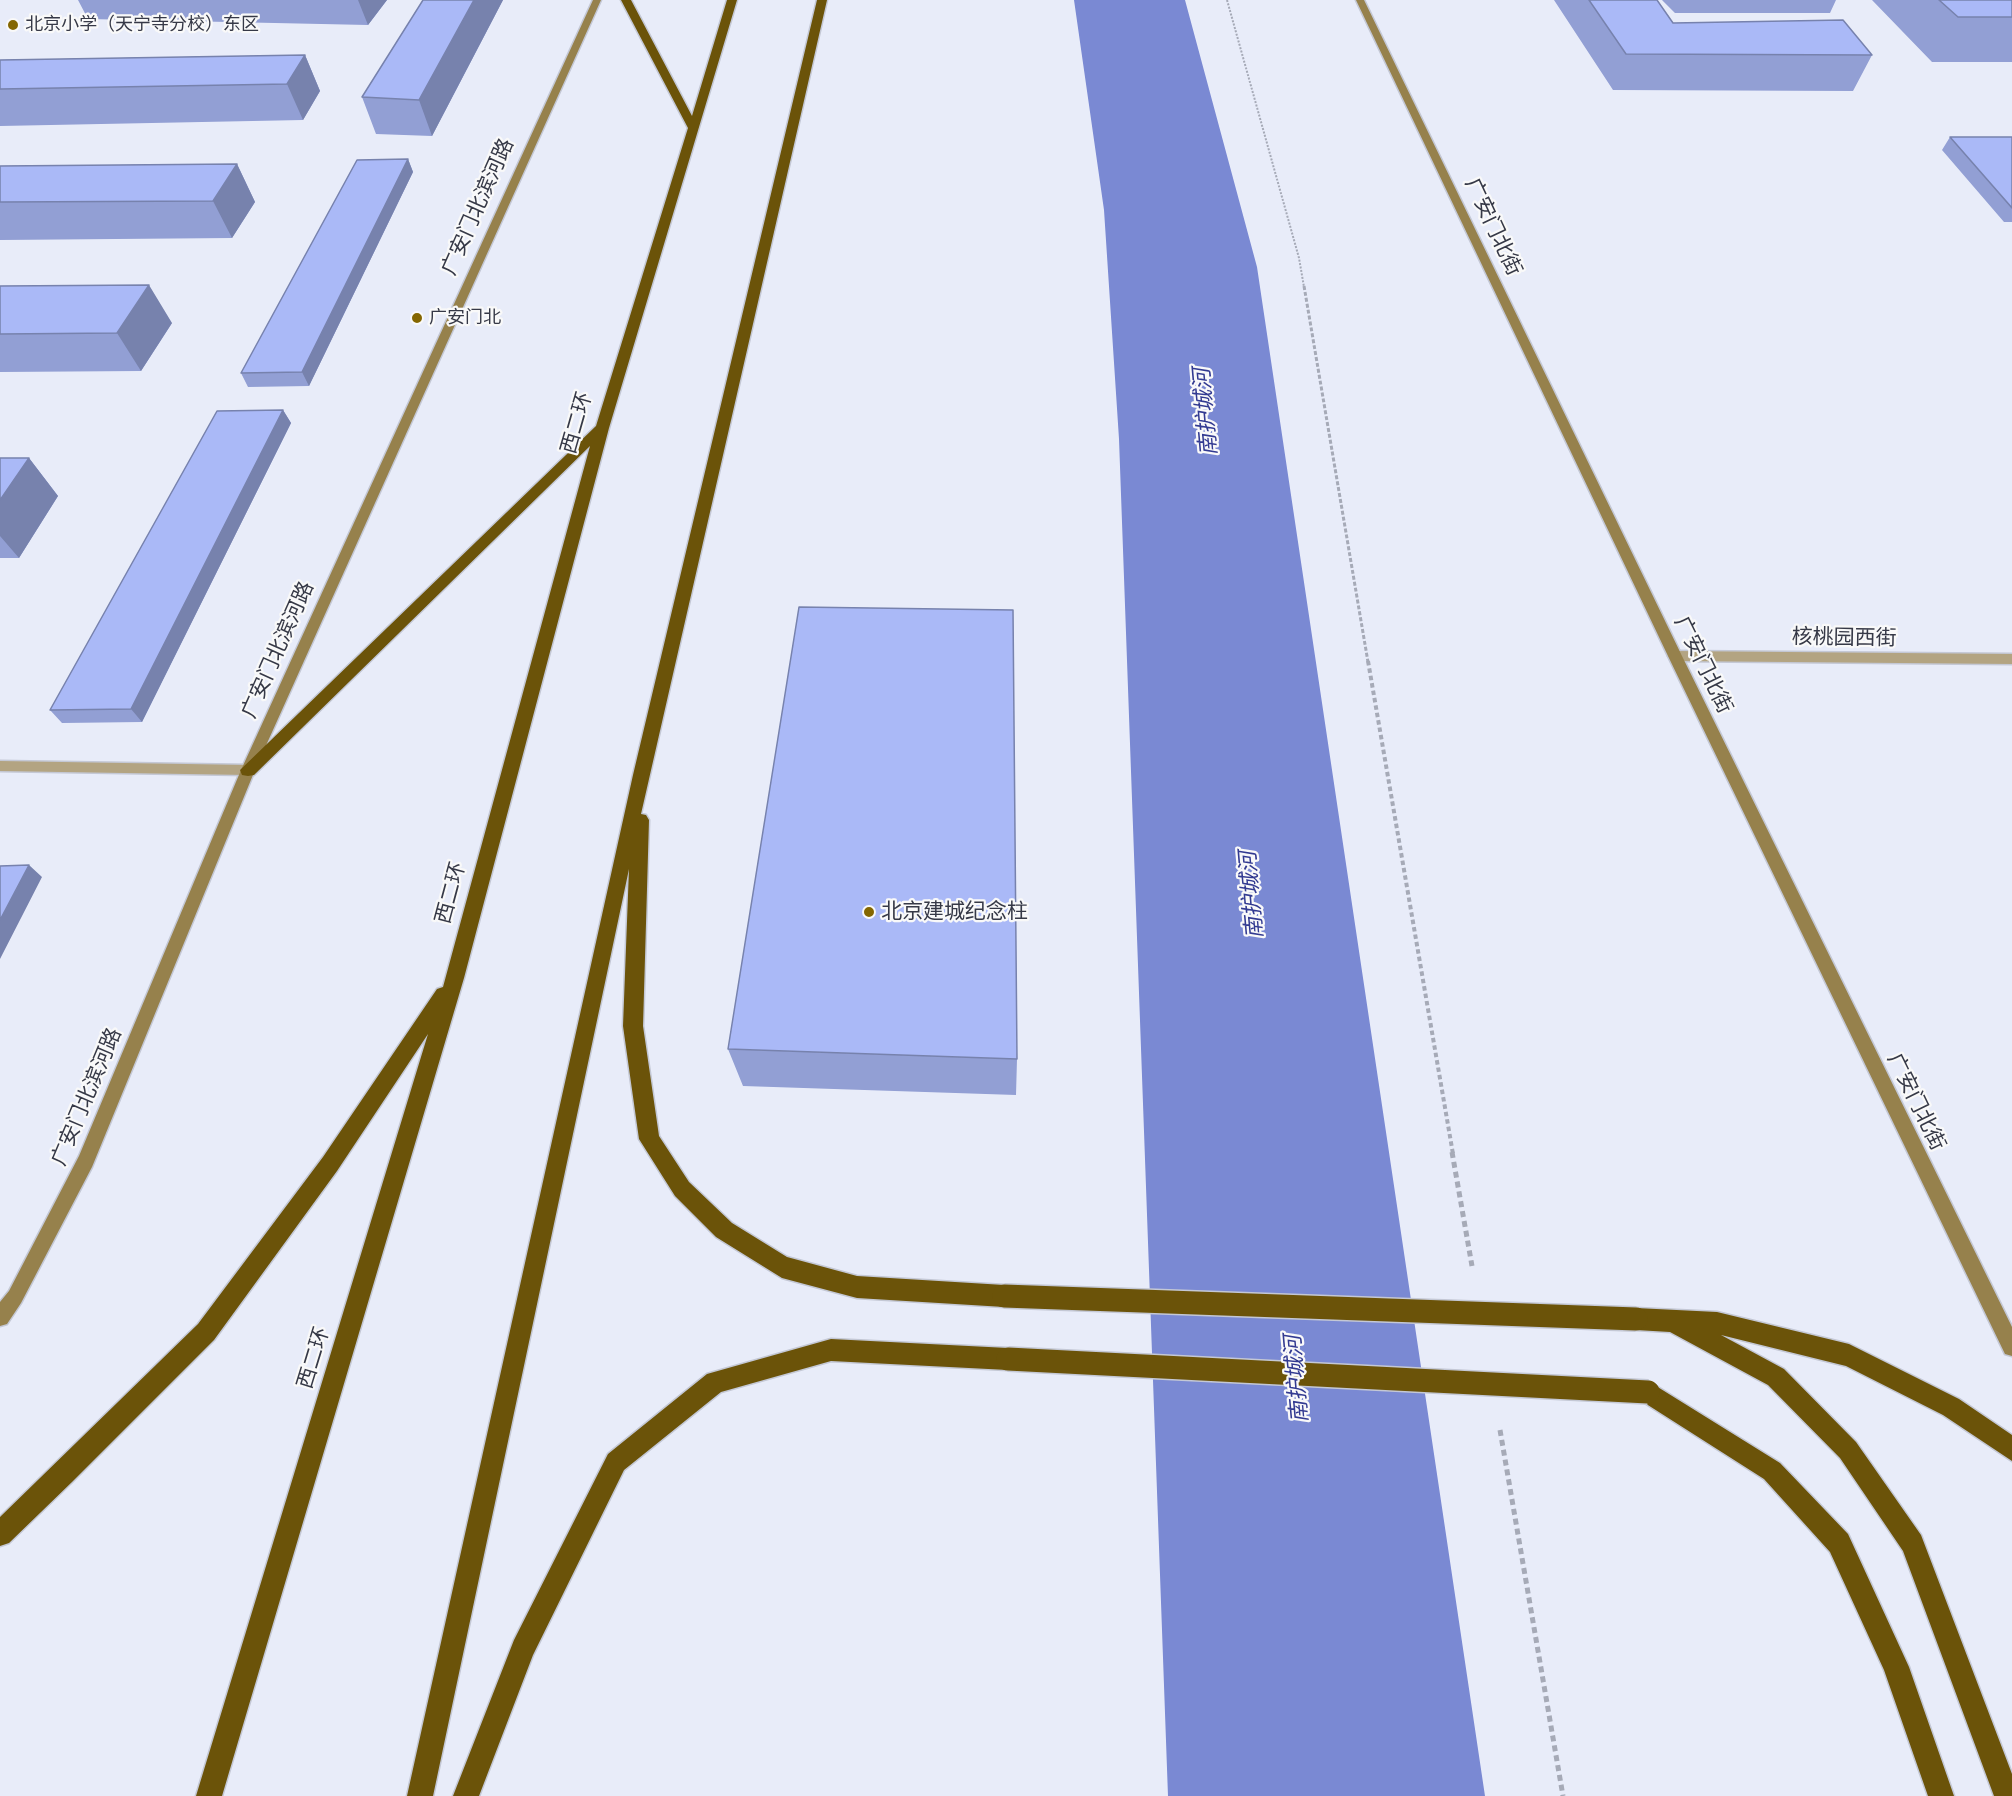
<!DOCTYPE html>
<meta charset="utf-8">
<style>
body{margin:0}
canvas{display:block;background:#e8ecf9}
</style>
<canvas width="2012" height="1796"></canvas>
<script>
const c = document.querySelector('canvas').getContext('2d');
c.lineJoin = 'round';
function paint(path, color) {
  c.fillStyle = color;
  c.fill(path, 'evenodd');
}
function stroke(path, color, width, dash) {
  c.strokeStyle = color;
  c.lineWidth = width;
  c.lineCap = dash ? 'butt' : 'round';
  c.setLineDash(dash || []);
  c.stroke(path);
}
function label(font, color, halo, rows, align = 'center') {
  c.font = font + ' Rubik,"Noto Sans SC",sans-serif';
  c.lineWidth = 4.5;
  c.setLineDash([]);
  c.textBaseline = 'middle';
  c.strokeStyle = halo;
  c.fillStyle = color;
  for (const [text, x, y, turn = 0] of rows) {
    c.save();
    c.translate(x, y);
    c.rotate((+turn || 0) * Math.PI / 180);
    c.textAlign = isNaN(turn) ? turn : align;
    if (halo) c.strokeText(text, 0, 0);
    c.fillText(text, 0, 0);
    c.restore();
  }
}
paint(new Path2D(`
 M1074 0H1185L1257 267 1485 1796H1168L1119 439 1104 210Z`), '#7a89d3');
const street = new Path2D(`
 M1675 651 2012 654V664L1675 661 1668 656Z
 M0 761 248 765 255 770 248 775 0 771Z`);
const secondary = new Path2D(`
 M593 0H601L255 770 92 1167 21 1303 7 1324 0 1326V1302L9 1291 79 1156 241 770Z
 M1356 0H1364L1682 656 2012 1327V1356L2005 1354 1668 656Z`);
const highway = new Path2D(`
 M621 0H631L692 116 727 0H737L609 428 464 978 222 1796H196L428 1034 337 1171 214 1340 72 1482 9 1543 0 1546V1517L198 1324 323 1157 437 989 443 987 590 446 254 775 248 776 242 775 240 770 596 426 688 128Z
 M817 0H827L641 814 646 815 649 820 643 1026 659 1136 689 1182 732 1223 787 1257 857 1276 1004 1285 1012 1288 1015 1296 1012 1304 1004 1307 857 1298 782 1278 716 1237 675 1196 639 1139 623 1026 629 869 433 1796H407L633 775Z
 M1636 1308 1717 1312 1849 1344 1959 1399 2012 1435V1461L1943 1415 1846 1366 1721 1335 1784 1369 1856 1442 1921 1535 2012 1774V1796H1994L1903 1551 1840 1458 1768 1385 1670 1332 1636 1330 1628 1327 1625 1319 1628 1311Z
 M831 1339 1008 1348 1016 1351 1019 1359 1016 1367 1008 1370 831 1361 721 1392 624 1470 533 1655 479 1796H453L514 1640 608 1454 707 1374Z
 M1648 1381 1780 1463 1848 1534 1909 1667 1954 1796H1928L1884 1670 1830 1552 1764 1479 1640 1400 1637 1392 1640 1384Z`);
stroke(street, '#c4c8d5', 3);
stroke(secondary, '#c4c8d5', 3);
stroke(highway, '#c4c8d5', 3);
stroke(new Path2D(`
 M1227 0 1299 258 1304 287`), '#a6aab7', 2, [2, 1.5]);
stroke(new Path2D(`
 M1304 286 1368 662`), '#a6aab7', 3, [4, 2]);
stroke(new Path2D(`
 M1368 661 1453 1154`), '#a6aab7', 4, [4.5, 3]);
stroke(new Path2D(`
 M1452 1152 1472 1266
 M1500 1430 1563 1796`), '#a6aab7', 5, [6, 4]);
paint(street, '#b3a482');
paint(secondary, '#96814c');
paint(highway, '#6b5309');
const highwayBridge = new Path2D(`
 M1004 1296 1636 1319
 M1008 1359 1648 1392`);
stroke(highwayBridge, '#c4c8d5', 26, []);
stroke(highwayBridge, '#6b5309', 23);
paint(new Path2D(`
 M78 0H387L368 25 88 19Z
 M423 0H503L432 136 376 134 362 97Z
 M1554 0H1657L1673 23 1872 55 1853 91 1613 90Z
 M1662 0H1836L1830 13H1675Z
 M1872 0H2012V62H1932Z
 M305 55 320 91 303 120 0 126V60Z
 M1950 137H2012V222H2004L1942 150Z
 M408 159 413 172 309 386 248 387 241 373Z
 M237 164 255 202 232 238 0 240V166Z
 M0 286 172 323 141 371 0 372Z
 M283 410 291 423 142 722 62 723 50 710Z
 M0 458H29L58 496 19 558H0Z
 M728 1049 1017 1059 1016 1095 743 1086Z`), '#929fd4');
paint(new Path2D(`
 M358 0H387L368 25Z
 M474 0H503L432 136 419 100Z
 M305 55 320 91 303 120 287 84Z
 M408 159 413 172 309 386 302 372Z
 M237 164 255 202 232 238 213 201Z
 M149 285 172 323 141 371 117 333Z
 M283 410 291 423 142 722 131 709Z
 M29 458 58 496 19 558 0 536V500Z
 M29 865 42 877 0 959V920Z`), '#7782ad');
const building = new Path2D(`
 M423 0H474L419 100 362 97Z
 M1589 0H1657L1673 23 1843 20 1872 55 1626 54Z
 M1939 0H2012V17H1958Z
 M305 55 287 84 0 89V60Z
 M1950 137H2012V208Z
 M408 159 302 372 241 373 357 160Z
 M237 164 213 201 0 202V166Z
 M149 285 117 333 0 334V286Z
 M283 410 131 709 50 710 217 411Z
 M0 458H29L0 500Z
 M799 607 1013 610 1017 1059 728 1049Z
 M29 865 0 920V866Z`);
paint(building, '#aab9f7');
stroke(building, '#7782ad', 1.5);
for (const [x, y, r, color] of [
 [13,25,6,"#846600"],
 [417,318,6,"#846600"],
 [869,912,6,"#846600"]
]) {
  const dot = new Path2D();
  dot.arc(x, y, r, 0, 2 * Math.PI);
  c.fillStyle = color;
  c.fill(dot);
  stroke(dot, '#f9f9f9', 2);
}
label('18px', '#363947', '#f9f9f9', [
 ["北京小学（天宁寺分校）东区",25,25],
 ["广安门北",429,318]
], 'left');
label('21px', '#363947', '#f9f9f9', [
 ["广安门北滨河路",478,207,-66],
 ["广安门北街",1493,227,65],
 ["西二环",577,423,-74],
 ["核桃园西街",1844,638,1],
 ["广安门北滨河路",278,650,-66],
 ["广安门北街",1703,665,64],
 ["西二环",451,893,-75],
 ["广安门北滨河路",87,1097,-67],
 ["广安门北街",1916,1102,64],
 ["西二环",314,1358,-73]
]);
label('21px', '#363947', '#f9f9f9', [
 ["北京建城纪念柱",881,912]
], 'left');
label('italic 22px', '#323a91', '#f9f9f9', [
 ["南护城河",1206,412,-95],
 ["南护城河",1252,895,-95],
 ["南护城河",1297,1379,-95]
]);
</script>
